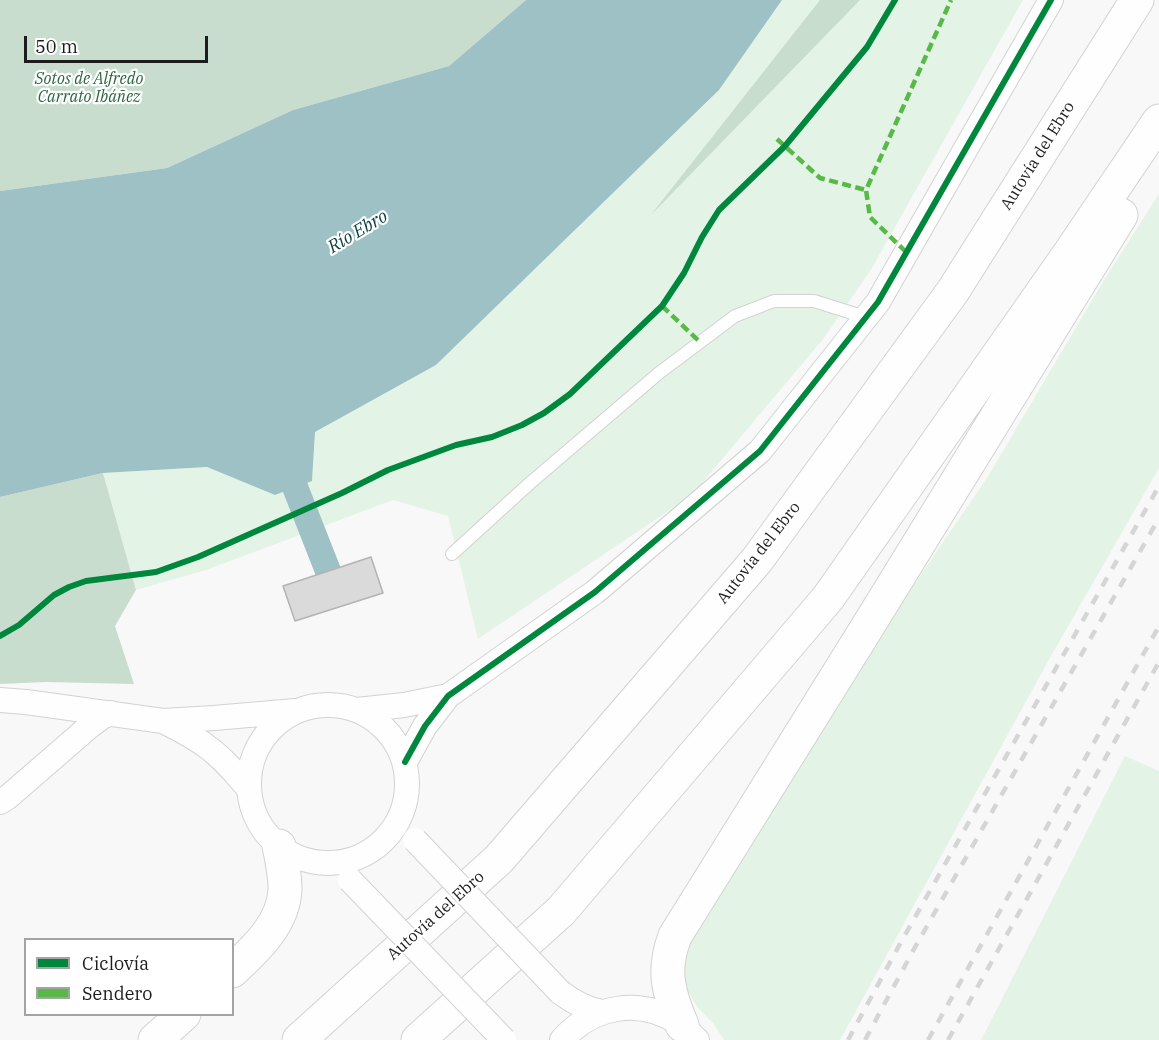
<!DOCTYPE html>
<meta charset="utf-8">
<style>
body{margin:0}
#map{position:relative;width:1159px;height:1040px;overflow:hidden;background:#f8f8f8;font-family:"IBM Plex Serif",serif}
canvas{display:block}
.legend{position:absolute;left:24px;top:938px;width:210px;height:78px;box-sizing:border-box;background:#fff;border:2px solid #a4a4a4;margin:0;padding:8px 10px;list-style:none;font-size:18px;color:#1c1c1c}
.legend li{display:flex;align-items:center;gap:12px;height:30px}
.legend b{width:30px;border:2px solid #a4a4a4}
.scale{position:absolute;left:24px;top:36px;width:184px;height:27px;box-sizing:border-box;border:3px solid #1c1c1c;border-top:0;padding-left:8px;font-size:18px;line-height:21px;white-space:nowrap;color:#1c1c1c;-webkit-text-stroke:4px #fff;paint-order:stroke}
</style>
<div id="map">
<canvas width="1159" height="1040"></canvas>
<ul class="legend">
<li><b style="height:8px;background:#00873e"></b>Ciclovía</li>
<li><b style="height:8px;background:#58b947"></b>Sendero</li>
</ul>
<div class="scale">50 m</div>
</div>
<script>
const c = document.querySelector('canvas').getContext('2d');
c.lineJoin = 'round';
function paint(path, color) {
  c.fillStyle = color;
  c.fill(path, 'evenodd');
}
function stroke(path, color, width, dash) {
  c.strokeStyle = color;
  c.lineWidth = width;
  c.lineCap = dash ? 'butt' : 'round';
  c.setLineDash(dash || []);
  c.stroke(path);
}
function label(font, color, halo, rows, align = 'center') {
  c.font = font + ' "IBM Plex Serif",serif';
  c.lineWidth = 4.5;
  c.setLineDash([]);
  c.textBaseline = 'middle';
  c.strokeStyle = halo;
  c.fillStyle = color;
  for (const [text, x, y, turn = 0] of rows) {
    c.save();
    c.translate(x, y);
    c.rotate((+turn || 0) * Math.PI / 180);
    c.textAlign = isNaN(turn) ? turn : align;
    if (halo) c.strokeText(text, 0, 0);
    c.fillText(text, 0, 0);
    c.restore();
  }
}
paint(new Path2D(`
 M782 0H1023L872 268 824 338 692 495 478 639 448 516 393 500 206 570 136 590 103 473 207 467 275 495 312 481 315 432 436 365 719 90Z
 M1159 194V468L1051 656 840 1040H724L713 1023 697 1007 684 984 680 967 699 921 852 675 987 478 1104 280Z
 M1125 756 1159 771V1040H981Z`), '#e3f4e7');
paint(new Path2D(`
 M0 0H526L449 66 293 110 167 168 0 191Z
 M820 0H860L650 216Z
 M103 473 136 590 115 626 134 684 46 682 0 684V497Z`), '#c9ddce');
paint(new Path2D(`
 M526 0H782L719 90 436 365 315 432 312 481 275 495 207 467 103 473 0 497V191L167 168 293 110 449 66Z`), '#9ec1c5');
stroke(new Path2D(`
 M295 487 328 571`), '#9ec1c5', 26);
const building = new Path2D(`
 M371 557 383 593 295 621 283 586Z`);
paint(building, '#dadada');
stroke(building, '#b3b3b3', 1.5);
const lane = new Path2D(`
 M452 554 530 483 659 373 735 316 774 301H814L865 317`);
const street = new Path2D(`
 M0 700 26 702 163 721 214 718 295 711
 M249 784a79 79 0 1 1 158 0a79 79 0 1 1-158 0Z
 M357 710 404 705 448 696
 M165 722C179 729 193 736 206 746 223 758 236 774 249 789
 M405 762 425 726 448 696 595 592 760 451 878 302 1051 0
 M0 802 8 797 90 726 102 717 111 713
 M560 992C573 1002 585 1009 602 1012
 M562 1040C593 1005 641 997 680 1024 686 1028 691 1035 697 1040`);
const highway = new Path2D(`
 M232 971C256 949 284 923 285 889 285 874 282 860 279 846
 M682 1025C668 992 662 970 675 936L868 626 1121 215
 M155 1040 184 1014
 M299 1040 499 859 757 560 953 291 1137 0
 M418 1040 561 911 828 598 1069 254 1159 121`);
stroke(lane, '#d2d2d2', 14);
stroke(street, '#d2d2d2', 26);
stroke(highway, '#d2d2d2', 35);
stroke(lane, '#fefefe', 12);
stroke(street, '#fefefe', 24);
stroke(highway, '#fefefe', 33);
stroke(new Path2D(`
 M848 1040 901 942 1159 486
 M865 1040 914 949 1159 518
 M928 1040 1159 626
 M948 1040 1159 662`), '#d5d5d5', 4.5, [10, 10]);
const streetBridge = new Path2D(`
 M415 840 560 992
 M350 880 504 1040`);
stroke(streetBridge, '#d2d2d2', 26, []);
stroke(streetBridge, '#fefefe', 24);
stroke(new Path2D(`
 M777 139 820 178 866 190
 M906 252 870 217 866 190 951 0
 M662 306 700 342`), '#58b947', 4.5, [9, 4.5]);
stroke(new Path2D(`
 M0 636 19 625 54 595 69 587 86 581 156 572 198 557 342 493 388 470 456 445 492 437 522 425 544 413 570 394 662 306 684 273 702 237 719 210 785 146 867 47 895 0
 M405 762 425 726 448 696 595 592 760 451 878 302 1051 0`), '#00873e', 6);
label('italic 16px', '#2c6540', '#fff', [
 ["Sotos de Alfredo",89,79],
 ["Carrato Ibáñez",89,97]
]);
label('16px', '#1c1c1c', '#fff', [
 ["Autovía del Ebro",1038,156,-58],
 ["Autovía del Ebro",759,553,-52],
 ["Autovía del Ebro",436,916,-42]
]);
label('italic 18px', '#104145', '#fff', [
 ["Río Ebro",358,232,-31]
]);
</script>
